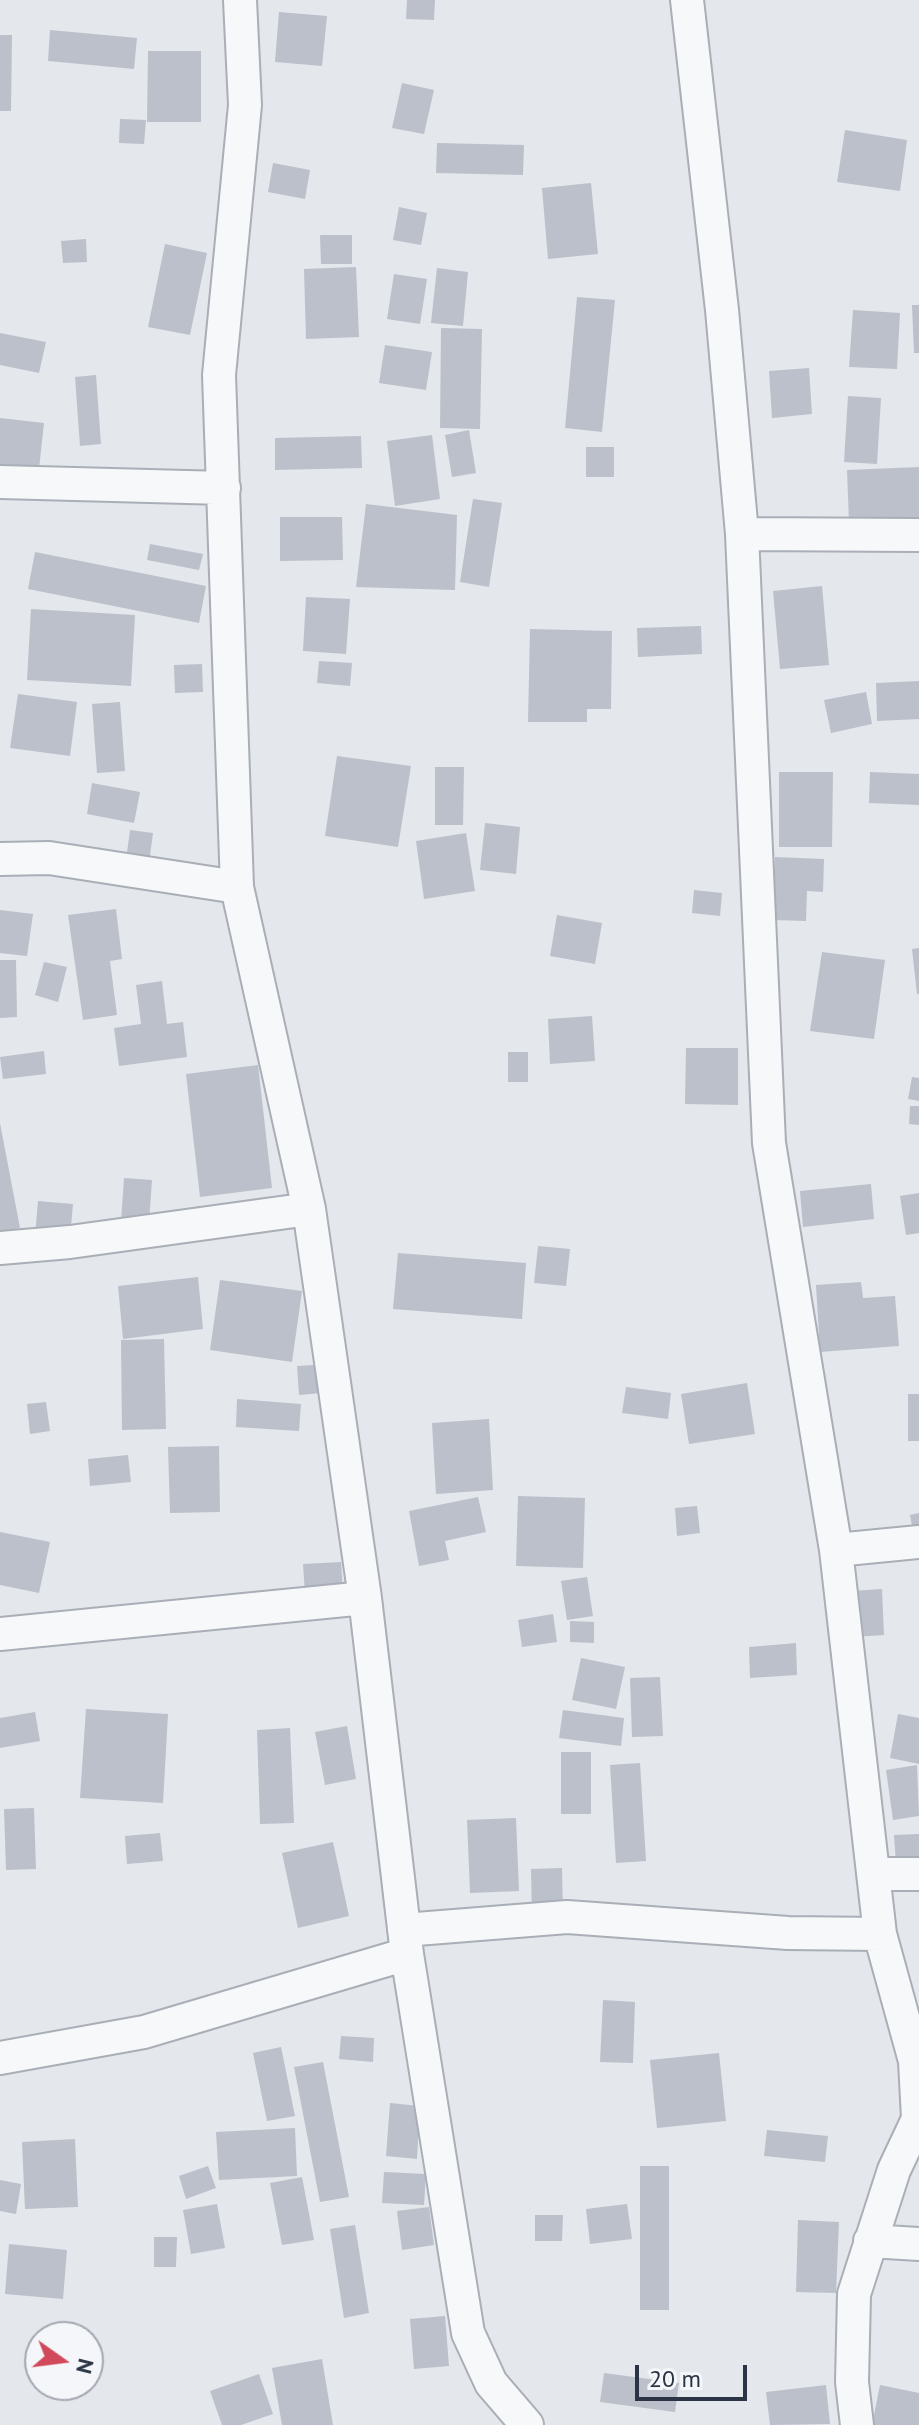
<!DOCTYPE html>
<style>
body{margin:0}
#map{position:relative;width:919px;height:2425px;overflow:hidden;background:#e4e7ec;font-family:"PT Sans",sans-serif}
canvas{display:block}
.north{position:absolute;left:24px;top:2321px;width:80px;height:80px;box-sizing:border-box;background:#f4f6f9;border:2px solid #a4a8b1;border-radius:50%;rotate:104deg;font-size:22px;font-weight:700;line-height:32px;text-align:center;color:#2b3445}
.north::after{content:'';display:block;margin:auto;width:28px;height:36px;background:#d1495b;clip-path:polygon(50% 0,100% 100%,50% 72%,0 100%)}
.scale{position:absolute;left:635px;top:2365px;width:112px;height:36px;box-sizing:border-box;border:4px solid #2b3445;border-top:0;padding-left:10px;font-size:24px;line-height:28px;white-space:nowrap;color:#2b3445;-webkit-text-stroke:6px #f4f6f9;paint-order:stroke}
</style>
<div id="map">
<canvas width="919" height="2425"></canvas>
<div class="north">N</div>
<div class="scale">20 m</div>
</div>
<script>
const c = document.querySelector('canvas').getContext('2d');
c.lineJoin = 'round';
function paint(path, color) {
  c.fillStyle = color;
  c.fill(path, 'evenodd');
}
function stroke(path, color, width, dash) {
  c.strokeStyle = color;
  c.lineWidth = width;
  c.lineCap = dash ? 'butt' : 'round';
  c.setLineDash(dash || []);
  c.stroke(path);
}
paint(new Path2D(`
 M407 0H435L434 20 406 19Z
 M279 12 327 16 322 66 275 62Z
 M50 30 137 38 134 69 48 61Z
 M0 35H12L11 111H0Z
 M148 51H201V122H147Z
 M402 83 434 90 424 134 392 128Z
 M120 119 146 120 144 144 119 143Z
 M845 130 907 140 900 191 837 182Z
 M437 143 524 145 523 175 436 173Z
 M273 163 310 170 305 199 268 192Z
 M591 183 598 254 548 259 542 188Z
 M399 207 427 213 421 245 393 240Z
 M320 235H352V264H321Z
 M86 239 87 262 63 263 61 241Z
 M165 244 207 253 190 335 148 327Z
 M356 267 359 337 306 339 304 269Z
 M437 268 468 272 463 326 431 323Z
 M394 274 427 279 420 324 387 319Z
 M577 297 615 300 602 432 565 428Z
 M912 305H919V353H914Z
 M853 310 900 313 897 369 849 367Z
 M441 328 482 329 480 429 440 428Z
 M0 333 46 342 39 373 0 365Z
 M385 345 432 352 426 390 379 383Z
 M809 368 812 414 772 418 769 371Z
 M96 375 101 444 80 446 75 377Z
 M848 396 881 398 877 464 844 462Z
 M0 418 44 423 37 487 0 483Z
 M469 430 476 473 452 477 445 435Z
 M432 435 440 499 395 506 387 441Z
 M361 436 362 468 275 470V438Z
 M586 447H614V477H586Z
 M919 467V520L849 522 847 470Z
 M473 499 502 503 489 587 460 582Z
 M366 504 457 515 455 590 356 587Z
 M280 517H342L343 560 280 561Z
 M150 544 203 554 199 570 147 560Z
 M35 552 206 586 199 623 28 589Z
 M822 586 829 665 780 669 773 591Z
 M306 597 350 599 346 654 303 651Z
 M31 609 135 615 131 686 27 680Z
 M701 626 702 654 638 657 637 628Z
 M530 629 612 631 611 709H587V722H528Z
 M319 661 352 663 350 686 317 683Z
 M202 664 203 692 175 693 174 665Z
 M919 681V719L877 721 876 683Z
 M866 692 872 724 831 733 824 700Z
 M18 694 77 702 70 756 10 748Z
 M120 702 125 771 97 773 92 704Z
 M337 756 411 766 398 847 325 836Z
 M435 767H464L463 825H435Z
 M779 772H833L832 847H779Z
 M870 772 919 774V805L869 803Z
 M92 783 140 792 134 823 87 814Z
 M485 823 520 827 516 874 480 870Z
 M130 830 153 833 148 871 125 868Z
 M466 833 475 891 424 899 416 841Z
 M775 857 824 859 823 892 807 891 806 921 772 920Z
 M694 890 722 893 720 916 692 913Z
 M116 909 122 959 110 961 117 1015 83 1020 68 915Z
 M0 910 33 914 27 956 0 953Z
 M557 915 602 923 595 964 550 956Z
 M919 948V994H917L912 949Z
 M822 952 885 960 874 1039 810 1031Z
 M0 960H16L17 1017 0 1018Z
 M44 962 67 967 58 1002 35 995Z
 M162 981 167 1024 183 1022 187 1057 119 1066 114 1028 141 1024 136 985Z
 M592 1016 595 1061 550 1064 548 1019Z
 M686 1048H738V1105L685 1104Z
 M44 1051 46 1074 3 1079 0 1057Z
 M508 1052H528V1082H508Z
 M258 1065 272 1188 200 1197 186 1074Z
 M912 1077 919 1078V1101L908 1099Z
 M910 1106H919V1125L909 1124Z
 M0 1123 20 1228 0 1232Z
 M124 1178 152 1180 149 1223 121 1221Z
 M871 1184 874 1219 803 1227 800 1191Z
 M919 1193V1233L906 1235 900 1196Z
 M38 1201 73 1204 70 1238 35 1236Z
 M538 1246 570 1249 566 1286 534 1283Z
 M398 1253 526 1263 522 1319 393 1309Z
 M198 1277 203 1329 123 1339 118 1286Z
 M220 1280 302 1291 292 1362 210 1350Z
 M861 1282 863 1298 895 1296 899 1346 820 1352 816 1285Z
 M164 1339 166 1429 122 1430 121 1340Z
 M331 1364 334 1392 299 1395 297 1366Z
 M747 1383 755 1434 689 1444 681 1394Z
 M626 1387 671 1393 668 1419 622 1413Z
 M908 1394H919V1441H908Z
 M237 1399 301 1404 299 1431 236 1427Z
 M46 1402 50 1431 30 1434 27 1404Z
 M489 1419 493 1490 436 1494 432 1423Z
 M219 1446 220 1512 170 1513 168 1447Z
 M128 1455 131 1482 90 1486 88 1459Z
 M518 1496 585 1498 583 1568 516 1566Z
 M478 1497 486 1532 445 1541 449 1560 419 1566 409 1511Z
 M697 1506 700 1533 677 1536 675 1508Z
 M919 1513V1547L916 1548 910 1515Z
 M0 1532 50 1542 39 1593 0 1585Z
 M341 1562 343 1591 305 1594 303 1564Z
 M587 1577 593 1616 567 1620 561 1581Z
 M882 1589 884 1635 853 1637 851 1591Z
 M553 1614 557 1642 522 1647 518 1620Z
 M570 1621 594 1622V1643L570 1642Z
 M796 1643 797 1675 750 1678 749 1647Z
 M581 1658 625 1667 616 1709 572 1700Z
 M660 1677 663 1736 632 1737 630 1678Z
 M86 1709 168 1714 163 1803 80 1798Z
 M563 1710 624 1718 621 1746 559 1738Z
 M35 1712 40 1741 0 1748V1718Z
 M898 1714 919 1718V1764L890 1758Z
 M347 1726 356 1779 325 1785 315 1732Z
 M290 1728 294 1823 260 1824 257 1730Z
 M561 1752H591V1814H561Z
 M640 1763 646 1861 616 1863 610 1765Z
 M917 1765 919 1816 893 1820 886 1770Z
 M34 1808 36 1869 6 1870 4 1809Z
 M516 1818 519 1891 470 1893 467 1820Z
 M160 1833 163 1861 127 1864 125 1836Z
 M919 1834V1861L896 1863 894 1835Z
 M333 1842 349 1916 298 1928 282 1853Z
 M562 1868 563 1918H532L531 1869Z
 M603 2000 635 2002 633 2063 600 2062Z
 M341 2036 374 2038 373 2062 339 2059Z
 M281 2047 295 2116 267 2121 253 2053Z
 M719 2053 726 2121 657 2128 650 2060Z
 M323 2062 349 2197 320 2202 294 2067Z
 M390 2103 420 2106 417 2159 386 2156Z
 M295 2128 297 2176 219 2180 216 2132Z
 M767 2130 828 2136 825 2162 764 2156Z
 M75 2139 78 2207 25 2209 22 2142Z
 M208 2166 216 2188 186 2199 179 2176Z
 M640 2166H669V2310H640Z
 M384 2172 426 2174 424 2205 382 2203Z
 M302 2177 314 2240 282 2245 270 2183Z
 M0 2180 21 2184 16 2214 0 2211Z
 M217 2204 225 2248 191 2254 183 2210Z
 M627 2204 632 2239 590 2244 586 2209Z
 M429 2207 434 2245 402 2250 397 2211Z
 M535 2215H563L562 2241H535Z
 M798 2220 839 2222 836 2293 796 2292Z
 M355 2225 369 2313 344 2318 330 2229Z
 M154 2237H177L176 2267H154Z
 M9 2244 67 2250 63 2299 5 2294Z
 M445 2316 449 2366 414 2369 410 2319Z
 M322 2359 333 2425H282L272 2368Z
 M604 2373 679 2383 675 2412 600 2402Z
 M259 2374 273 2414 241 2425H222L210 2391Z
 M826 2385 830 2424 770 2425 766 2392Z
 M880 2385 919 2393V2425H872Z`), '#bbc0ca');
const minor = new Path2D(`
 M240 0 245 105 219 375 237 887 309 1209 365 1598 407 1954 468 2333 491 2383 527 2425
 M687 0 722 310 742 534 769 1143 836 1550 880 1934 915 2061 918 2119 894 2170 854 2294 852 2382 857 2425
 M0 482 224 488
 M742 534 919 535
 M0 859 49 858 237 887
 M0 1248 70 1242 309 1209
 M836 1550 919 1542
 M0 1634 365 1598
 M873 1874H919
 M404 1930 567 1917 788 1933 880 1934
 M0 2058 144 2032 407 1954
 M870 2241 919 2244`);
stroke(minor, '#a9aeb7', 36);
stroke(minor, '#f7f8fa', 32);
</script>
